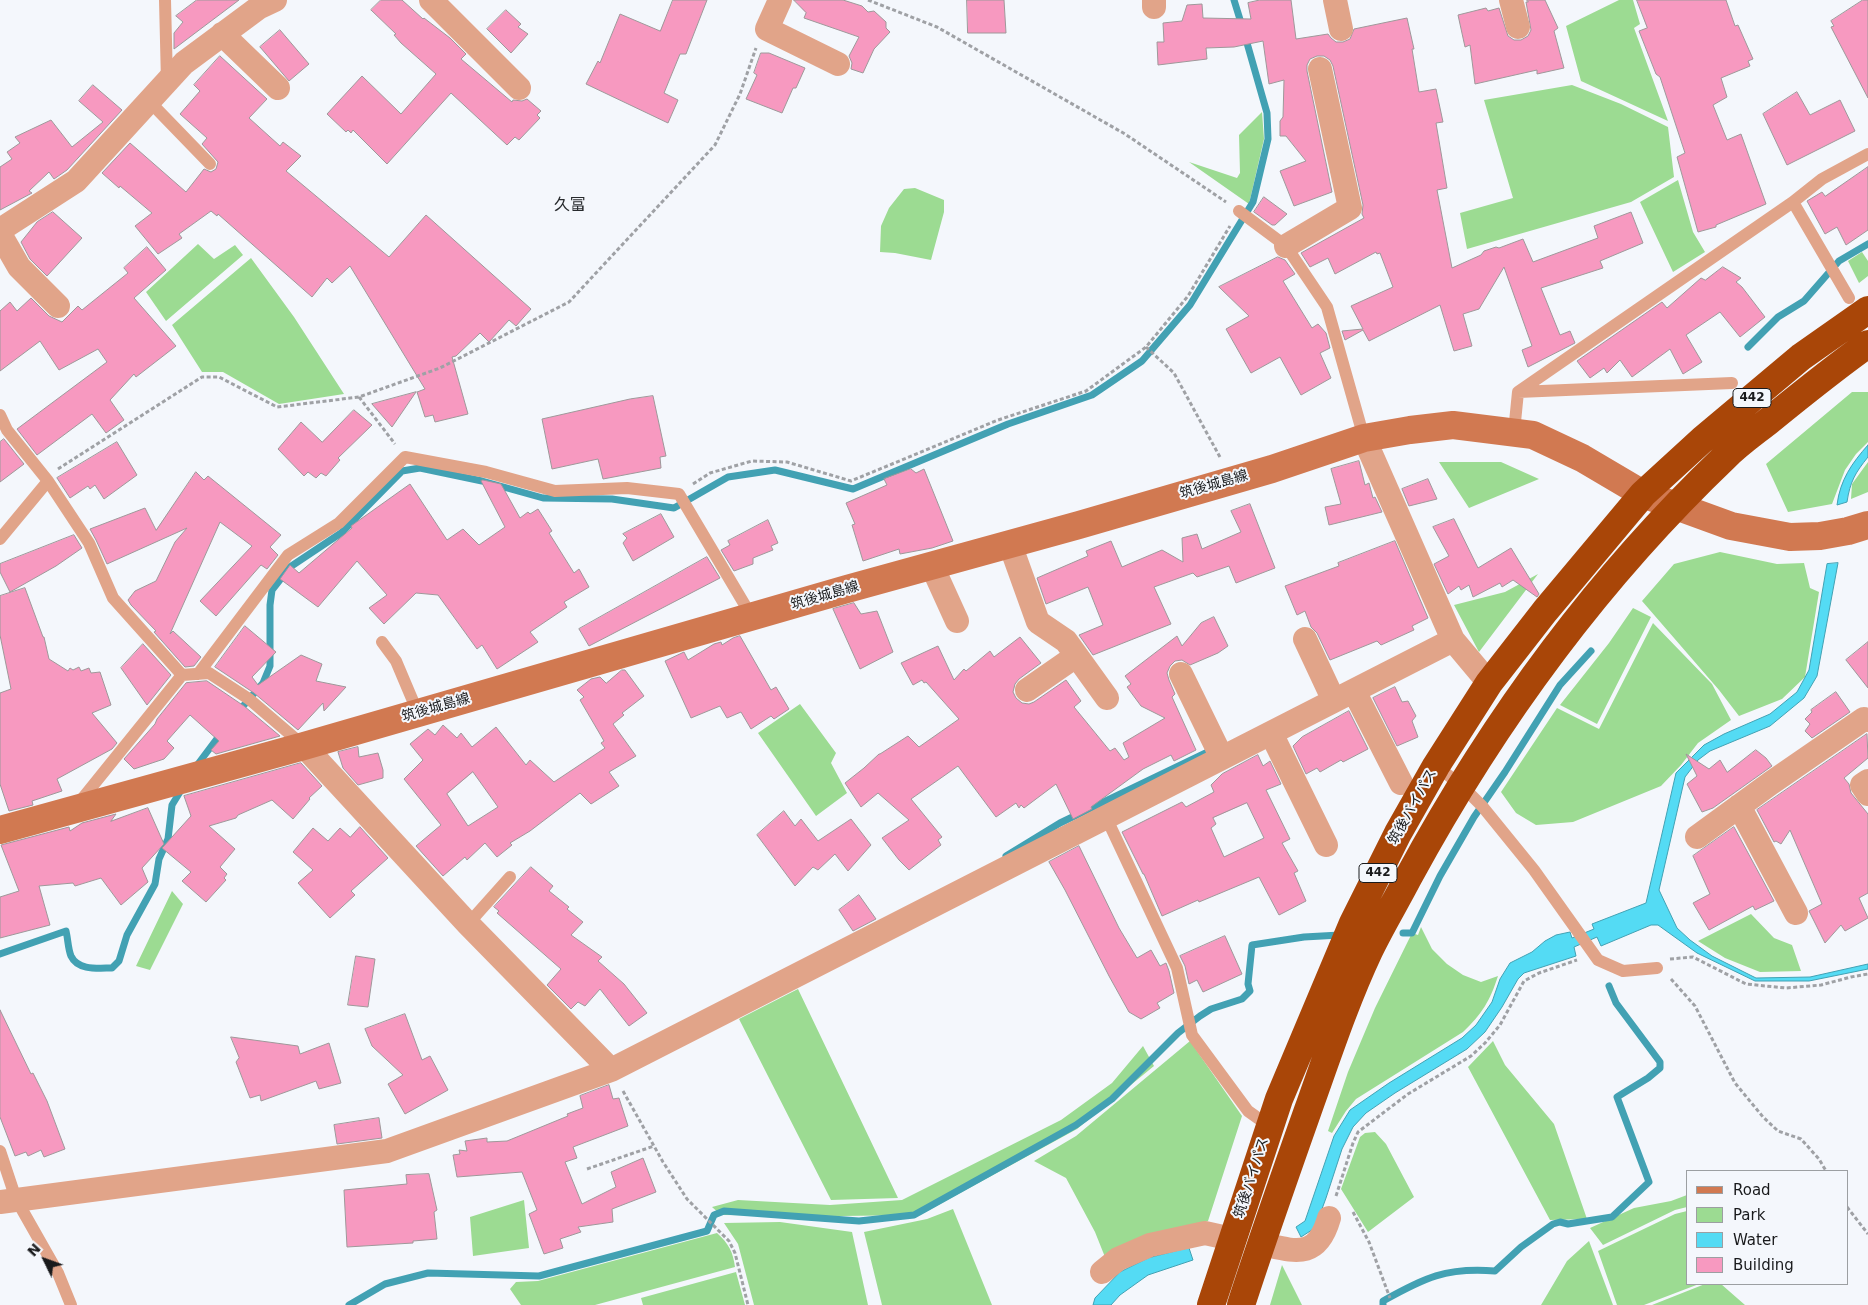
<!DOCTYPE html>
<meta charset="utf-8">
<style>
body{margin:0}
#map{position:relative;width:1868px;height:1305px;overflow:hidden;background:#f4f7fc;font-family:"DejaVu Sans",sans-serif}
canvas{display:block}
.legend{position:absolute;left:1686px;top:1170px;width:162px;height:115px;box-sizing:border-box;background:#f4f7fc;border:1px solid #9c9fa2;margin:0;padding:6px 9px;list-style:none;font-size:15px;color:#191a1c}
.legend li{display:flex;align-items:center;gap:10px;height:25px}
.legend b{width:25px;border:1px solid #9c9fa2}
.north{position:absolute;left:20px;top:1235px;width:50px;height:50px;-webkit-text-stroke:4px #f4f7fc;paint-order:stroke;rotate:312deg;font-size:14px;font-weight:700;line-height:20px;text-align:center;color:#191a1c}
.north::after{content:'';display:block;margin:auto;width:18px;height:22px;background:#191a1c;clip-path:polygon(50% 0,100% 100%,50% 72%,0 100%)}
</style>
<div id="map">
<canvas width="1868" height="1305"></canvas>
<ul class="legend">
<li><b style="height:6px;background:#d17951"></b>Road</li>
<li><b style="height:14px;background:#9cdb92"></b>Park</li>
<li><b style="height:14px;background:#54dbf4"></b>Water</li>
<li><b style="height:14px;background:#f799c0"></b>Building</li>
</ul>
<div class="north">N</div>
</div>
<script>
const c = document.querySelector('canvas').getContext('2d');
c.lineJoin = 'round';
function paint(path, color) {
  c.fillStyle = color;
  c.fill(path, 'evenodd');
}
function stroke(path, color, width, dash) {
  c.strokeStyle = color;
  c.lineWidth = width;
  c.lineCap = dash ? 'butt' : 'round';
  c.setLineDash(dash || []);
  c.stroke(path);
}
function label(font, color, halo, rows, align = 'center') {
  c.font = font + ' "DejaVu Sans","Noto Sans JP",sans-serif';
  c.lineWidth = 4;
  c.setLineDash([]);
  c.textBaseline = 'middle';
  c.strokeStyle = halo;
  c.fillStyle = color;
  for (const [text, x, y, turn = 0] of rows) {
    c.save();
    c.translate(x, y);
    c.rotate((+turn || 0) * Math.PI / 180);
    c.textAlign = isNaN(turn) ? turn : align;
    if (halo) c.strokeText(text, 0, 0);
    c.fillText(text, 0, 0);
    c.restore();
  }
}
paint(new Path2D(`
 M1619 0H1633L1640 24 1634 28 1668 121 1581 81 1566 26Z
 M1572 85 1621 104 1668 127 1674 177 1631 202 1467 249 1460 213 1513 198 1484 100Z
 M1262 112 1264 139 1249 204 1189 162 1237 178 1240 173 1239 135Z
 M1678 180 1693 232 1705 252 1673 272 1640 202Z
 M915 188 944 200V212L931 260 895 253 880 252 881 226 889 208 904 189Z
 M198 244 214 259 235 245 243 255 166 321 146 292Z
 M1862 252 1868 261V276L1859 283 1848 261Z
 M251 258 294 317 344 394 279 404 223 372H202L172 325Z
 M1852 392H1868V442L1856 454 1845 470 1832 504 1788 512 1766 464Z
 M1439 462H1501L1539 479 1469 508Z
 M1868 462V492L1851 499 1852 484Z
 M1720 552 1777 564 1804 563 1810 588 1819 592 1805 677 1782 699 1739 716 1719 690 1642 601 1674 564Z
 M1538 574 1479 652 1454 605 1505 592Z
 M1633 608 1651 617 1597 724 1560 705 1609 643Z
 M1653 623 1712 684 1731 720 1698 743 1681 765 1661 786 1573 822 1536 825 1516 813 1501 792 1557 708 1599 729Z
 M800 704 836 753 831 763 847 793 816 816 758 733Z
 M172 891 183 904 150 970 136 966Z
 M1751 914 1774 938 1792 945 1801 971 1760 972 1725 958 1698 941Z
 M1421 927 1432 949 1447 964 1463 975 1481 982 1498 976C1490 1001 1482 1014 1463 1032L1356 1099 1346 1111 1332 1133 1328 1131 1348 1072 1375 1008 1412 933 1418 935Z
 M798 989 898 1198 831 1200 739 1019Z
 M1190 1041 1242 1116 1208 1221 1158 1234 1105 1257 1095 1232 1066 1178 1034 1161 1076 1136Z
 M1493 1041 1505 1065 1554 1124 1587 1219 1550 1220 1468 1067Z
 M1143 1046 1154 1066 1077 1129 920 1215 841 1216 721 1215 712 1207 738 1200 830 1205 902 1200 1061 1120 1112 1083Z
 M1375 1132 1386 1144 1414 1197 1368 1232 1341 1189 1360 1137 1365 1133Z
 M1687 1195V1207L1675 1210 1603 1245 1590 1228 1634 1208 1671 1201Z
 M524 1200 529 1248 473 1256 470 1217Z
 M953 1209 992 1305H882L864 1232 927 1219Z
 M1687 1211V1284H1699L1644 1305H1617L1598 1251 1675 1214Z
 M780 1222 852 1232 868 1305H754L738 1244 724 1223Z
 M717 1233C729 1244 733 1252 735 1267L595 1305H521L510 1289 516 1282 538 1281Z
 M1589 1241 1613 1305H1541L1567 1261Z
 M1282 1265 1302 1305H1270Z
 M736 1272 745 1305H643L641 1298Z
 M1705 1284H1721L1745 1305H1652Z`), '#9cdb92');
const water = new Path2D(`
 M1868 445V457C1855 473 1850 482 1847 502L1837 505C1840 480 1852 463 1868 445Z
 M1838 563 1817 676 1804 698 1770 726 1710 751 1698 760 1685 777 1659 890 1677 928 1690 940 1712 956 1756 978 1810 977 1868 964V969L1809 981H1755L1697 953 1658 925H1651L1601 946 1597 937 1574 947 1576 956 1524 973 1518 979 1502 1007 1485 1032 1467 1049 1395 1093 1366 1113 1353 1127 1342 1149 1326 1198 1315 1228 1301 1237 1296 1227 1305 1221 1334 1136 1350 1110 1389 1083 1462 1038 1476 1025 1492 1002 1500 979 1510 963 1532 952 1545 941 1556 935 1570 932 1572 938 1594 929 1592 924 1646 903 1676 773 1704 745 1724 734 1770 714 1797 692 1809 670 1827 564Z
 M1189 1248 1193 1260 1148 1275 1120 1295 1111 1305H1093L1095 1298 1120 1272 1148 1258Z`);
paint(water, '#54dbf4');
stroke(water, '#42a1b3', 1);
stroke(new Path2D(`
 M1234 0 1242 26
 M1748 347 1778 317 1804 301 1839 261 1868 244
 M238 712 263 683 270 666V605L272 590 290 567 341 533 402 471 420 468 482 481 543 498 612 499 674 508 728 477 775 470 853 489 1008 424 1092 395 1142 361 1190 305 1253 202 1268 139 1267 113 1245 36
 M195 768 222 732
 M1006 856 1060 823 1214 749
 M1403 933H1412L1440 876 1474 817 1505 772 1560 685 1591 651
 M0 954 66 931C68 939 68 949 71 956 78 971 99 968 112 968L119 961 127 935 155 884 159 859 168 839 172 805 183 787
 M349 1305 385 1284 428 1273 539 1276 707 1231 714 1215 724 1211 859 1221 914 1215 1076 1125 1112 1099 1178 1033 1200 1016 1211 1009 1242 999 1250 991 1248 984 1252 945 1304 937 1340 935
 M1383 1305V1301C1424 1278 1446 1267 1495 1271L1521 1247 1553 1224 1560 1222 1568 1224 1612 1217 1649 1182 1617 1097 1648 1078 1660 1068V1062L1616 1003 1609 986`), '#42a1b3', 7);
const building = new Path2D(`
 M197 0H239L174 49V33L183 22 176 16Z
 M381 0H402L423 19 424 18 450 38 466 54 461 59 512 102 513 100 522 101 527 99 541 111 537 115 540 118 519 140 515 137 507 145 451 93 387 164 353 130 351 133 348 130 346 132 327 114 362 76 401 114 436 74 401 43 394 35 396 34 371 10Z
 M673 0H707L686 54H680L664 93 678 100 668 123 586 84 598 61 600 63 620 14 660 31Z
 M794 0H843L862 6 868 12 874 11 886 22V28L890 32 874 49 863 73 851 69 852 63 849 56 859 37 804 18 806 13Z
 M967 0H1004L1006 33H968Z
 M1260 0H1291L1296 39 1328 34 1331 38 1336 42H1343L1350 39 1354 29 1407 18 1414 49H1412L1419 92 1436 89 1443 122 1436 123 1447 188 1437 190 1452 268 1481 255 1484 251 1496 247 1499 248 1523 239 1533 262 1598 238 1594 226 1631 212 1643 243 1600 261 1603 268 1541 288 1560 335 1570 331 1575 343 1528 367 1522 350 1532 346 1504 267 1479 309 1463 314 1472 346 1454 351 1440 305 1369 341 1363 330 1345 340 1342 331 1363 329 1351 306 1393 287 1380 253 1377 254 1376 252 1335 274 1328 258 1310 267 1301 253 1364 218 1362 214 1363 205 1333 66 1330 60 1324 56H1317L1310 59 1307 65V71L1332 192 1294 206 1280 171 1306 161 1286 136H1280V121L1283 117 1284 80 1269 84 1263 41 1234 47 1206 48 1207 59 1158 65 1157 42H1164L1163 23 1182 21 1187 5 1202 4 1203 18 1251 19 1248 3Z
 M1527 0H1545L1558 28 1554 31 1564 68 1537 74V70L1475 84 1470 45 1465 47 1458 15 1486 8 1488 11 1499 8 1508 36 1514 40H1521L1528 36 1531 30 1526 2H1528Z
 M1637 0H1726L1735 26 1738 25 1753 59 1748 61 1750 66 1721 78 1727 97 1713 105 1727 140 1741 134 1766 204 1716 225V227L1698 232 1677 157 1685 153 1660 77 1656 74 1639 31 1647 28Z
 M1863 0H1868V98L1831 27 1834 26 1831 21Z
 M506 10 521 24 518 27 528 34 511 53 487 29Z
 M280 30 309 64 289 81 260 47Z
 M761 53H769L805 68 796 88H793L782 113 746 99 757 75 754 73Z
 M220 56 267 99 249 118 280 146 283 142 301 156 286 171 389 257 426 215 531 309 516 326 509 320 489 342 480 333 456 356 452 357 468 414 435 422 433 415 425 417 417 392 425 389 350 266 332 283 327 278 312 297 218 214 217 216 211 211 179 234 182 238 158 254 135 226 152 213 120 186 119 188 102 173 130 143 186 192 204 169 211 172 216 169 218 162 202 144 207 138 180 114 200 91 194 85Z
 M93 85 122 110 67 170 54 179 49 172 29 191 32 193 0 210V167L12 159 7 152 20 143 15 137 51 120 72 147 103 122 79 101Z
 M1797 92 1810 115 1840 100 1855 131 1787 165 1763 114Z
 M1868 167V230L1846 245 1837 227 1825 234 1807 201 1822 192 1825 196Z
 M1264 197 1287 214 1275 225H1272L1254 212Z
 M53 212 82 238 47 276 30 259 21 242 37 222Z
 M147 247 166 270 134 298 176 346 136 377 134 374 110 400 124 420 106 433 92 414 37 455 17 429 107 362 98 349 59 370 40 341 0 371V311L10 302 17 311 31 298 49 316 62 322 78 306 82 310 128 273 124 268Z
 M1278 257 1285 260 1295 274 1283 281 1312 328 1318 324 1326 333 1330 348 1320 353 1331 378 1301 395 1280 357 1251 373 1226 329 1249 316 1219 287Z
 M1723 267 1741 278 1736 282 1742 287 1765 317 1740 337 1720 312 1686 335 1702 362 1683 374 1670 349 1632 377 1620 360 1607 373 1604 368 1590 378 1577 361 1662 302 1667 308 1701 278 1705 280Z
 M416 392 392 427 372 404Z
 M653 396 666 456 660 457 661 468 603 479 598 459 552 469 542 419 630 399Z
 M354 410 372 425 338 458 340 460 326 476 321 473 316 478 308 472 304 476 278 449 301 422 322 442Z
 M4 439 24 464 0 482V442Z
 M117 442 137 475 104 499 95 485 90 489 88 486 70 498 57 478Z
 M1359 461 1365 485 1369 483 1373 498 1375 497 1382 512 1329 525 1325 507 1341 504 1331 469Z
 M911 469 916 473 924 469 953 541 932 548 900 554 899 549 863 561 852 525 855 524 846 503 887 485 884 479Z
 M196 472 204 480 208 476 281 535 270 547 278 555 267 569 261 565 216 616 200 601 252 546 220 522 170 634 173 631 201 657 194 666 185 667 154 632 156 631 131 605 128 600 135 591 156 581 175 542 187 528 107 564 96 540 90 529 145 508 156 530Z
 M1428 479 1437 499 1409 506 1402 489Z
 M483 480 501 484 520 518 528 512 530 514 538 509 552 531 549 533 574 573 579 569 589 587 564 602 567 607 530 632 538 642 497 669 482 645 477 649 438 595 416 593 384 624 369 608 387 595 357 561 318 607 280 579 290 565 299 573 352 528 351 526 410 484 447 540 463 529 479 545 505 527 481 481Z
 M1250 504 1275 568 1236 583 1229 566 1197 577 1193 573 1154 587 1171 624 1093 655 1079 635 1103 625 1088 587 1046 604 1037 578 1088 556 1086 551 1111 541 1122 567 1162 550 1183 562 1182 538 1197 534 1202 549 1241 532 1231 511Z
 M661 514 674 537 633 561 623 543 627 538 623 534Z
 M1454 519 1478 568 1511 548 1539 594 1537 597 1513 580 1502 587 1500 583 1473 597 1469 585 1461 590 1459 586 1448 594 1434 564 1449 556 1433 527Z
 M768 520 778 543 771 546 773 550 753 558V564L734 571 721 550 730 545 728 541Z
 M74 535 82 548 56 566 10 592 0 572V564Z
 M1395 541 1428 618 1412 626 1414 630 1381 645 1377 641 1330 660 1317 633 1311 627 1305 611 1297 615 1285 586 1339 566 1338 563Z
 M707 557 720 578 589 646 579 629Z
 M25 588 43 637H44L49 659 68 671 70 668 73 670 79 667 81 671 89 668 91 673 100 672 111 705 92 713 117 743 112 749 57 779 62 791 32 801 33 805 9 811 0 784V693L11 689 0 635V596Z
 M854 603 861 614 877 611 893 652 860 669 833 609Z
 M1214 617 1228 646 1218 653 1190 665 1182 660 1175 661 1170 666 1167 673 1169 680 1175 694 1172 697 1196 750 1174 761 1171 755 1143 769 1091 807 1092 809 1073 819 1056 784 1024 808 1021 805 1019 808 1016 803 996 817 958 766 911 799 942 837 938 840 941 845 909 870 899 860 882 838 909 820 878 793 861 807 845 783 864 768 879 754H880L908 736 919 747 959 719 926 682 924 683 922 680 913 685 901 663 938 646 954 680 964 669 966 671 990 651 994 657 1020 637 1041 663 1019 679 1015 684 1013 692 1016 698 1022 703 1029 704 1034 702 1066 680 1081 701 1074 707 1110 751 1115 748 1124 760 1129 757 1123 743 1165 718 1141 706 1127 687 1131 684 1125 676 1177 636 1182 646 1201 623Z
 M245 626 276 652 252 677 258 685 301 655 322 664 316 681 346 687 324 711 323 703 298 730 254 693 215 667Z
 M740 636 771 690 776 687 789 709 774 719 771 716 751 729 741 712 727 718 720 706 691 718 665 661 684 652 688 660 714 644 721 642 722 645 733 638Z
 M1868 642V688L1846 660Z
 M143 644 171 675 147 705 121 668Z
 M622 670H625L644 696 622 713 624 715 613 724 636 756 609 772 619 786 591 804 580 793 530 831 510 843 512 845 497 857 485 843 467 860 465 857 443 876 416 846 441 825 404 779 423 760 410 744 428 729 435 735 443 725 457 738 461 733 472 747 496 727 526 765 530 760 554 782 605 748 601 743 604 741 580 700 584 697 577 690 591 679 600 677 606 683ZM473 772 498 807 468 826 447 794Z
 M207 681 244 706 280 736 216 754 211 750 219 741 190 715 167 741 174 748 164 759 134 769 124 759 155 724 157 719 186 683Z
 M1395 687 1402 702 1408 701 1416 716 1412 721 1418 737 1397 746 1373 698Z
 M1836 692 1850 712 1812 738 1805 731 1810 724 1805 719 1812 712 1811 710Z
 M1349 711 1368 749 1343 762 1341 760 1320 772 1317 768 1306 774 1293 746 1302 737Z
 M1867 734 1868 758 1844 778 1849 784 1851 793 1868 814V893L1859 898 1868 918 1845 931 1841 925 1825 943 1809 911 1822 904 1790 830 1781 844 1776 841 1774 842 1757 810Z
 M358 747 359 757 378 753 383 770V778L358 785 343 768 338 752Z
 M1756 750 1766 758 1772 766 1713 808 1702 812 1687 784 1697 776 1686 754 1709 769 1720 760 1727 772Z
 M1258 755 1263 766 1270 761 1281 784 1266 790 1290 839 1282 843 1298 871 1294 873 1306 901 1279 915 1259 877 1199 902 1198 900 1162 916 1144 874H1143L1122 832 1182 802 1186 807 1214 792 1211 785 1222 774ZM1247 803 1264 838 1224 857 1211 828 1216 824 1213 818Z
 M301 763 322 786 309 798 310 799 293 819 272 800 238 815 236 818 209 826 235 849 220 867 227 874 224 878 226 880 206 902 182 881 191 872 162 848 191 816 184 796Z
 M148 808 164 844 142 868 148 882 121 905 101 878 75 886 73 883 39 886 50 925 0 938V897L19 891 1 845 69 827 70 831 82 823 116 814 111 821Z
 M784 811 795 826 801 819 818 841 851 819 871 845 848 871 835 854 818 870 813 867 795 886 757 835Z
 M360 827 388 858 351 891 355 895 330 918 298 883 313 870 293 852 313 828 328 841 340 828 350 837Z
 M1734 827 1774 901 1755 910 1753 906 1709 930 1693 903 1710 894 1693 856Z
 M1079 846 1119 928 1137 958 1151 950 1160 966 1166 963 1169 971 1174 993 1157 1003 1160 1008 1141 1019 1129 1012 1109 976 1065 890 1049 862Z
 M531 867 553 886 549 891 569 907 567 909 583 922 571 935 602 957 598 961 624 984 647 1013 629 1026 600 989 585 1006 578 1002 571 1009 547 985 561 969 497 913 499 911 494 907Z
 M859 895 876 919 853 931 839 910Z
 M1225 936 1242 974 1203 992 1197 980 1189 984 1185 966 1180 956Z
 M356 956 375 959 368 1007 348 1005Z
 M0 1010 31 1074 33 1073 47 1101 65 1149 44 1157 41 1150 28 1156 26 1152 15 1156 0 1117Z
 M405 1014 422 1060 430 1056 448 1090 405 1114 388 1084 403 1075 372 1046 365 1029Z
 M231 1037 298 1046 300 1054 329 1043 341 1083 319 1089 316 1081 261 1101 260 1095 250 1098 236 1062 239 1058Z
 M609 1085 613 1099 619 1098 628 1126 573 1147 577 1158 565 1162 582 1204 616 1187 611 1172 643 1158 656 1192 612 1209 613 1222 578 1227 581 1232 560 1239 563 1248 544 1254 529 1214 537 1210 522 1172 457 1177 453 1155 460 1154 459 1150 467 1151 465 1141 487 1138V1142L507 1141 568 1116 567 1114 583 1108 580 1096Z
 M379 1118 382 1138 337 1144 334 1125Z
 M429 1174 437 1210 434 1212 437 1239 413 1241V1243L347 1247 344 1190 407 1184 406 1175Z`);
paint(building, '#f799c0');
stroke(building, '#9e989a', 1);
stroke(new Path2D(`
 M868 0 937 27 1125 134 1226 202
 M1146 347 1174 373 1221 459
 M359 397 395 444
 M58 469 202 377H219L277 407 359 397 440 368 569 302 715 145 740 94 756 48
 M693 484 710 473 752 461 787 462 851 481 998 420 1086 391 1146 347 1188 296 1230 226
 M1670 959 1693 957 1746 984 1786 988 1821 985 1851 977 1868 974
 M1671 979 1695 1006 1735 1083 1763 1117 1778 1131 1801 1139 1819 1159 1826 1171
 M623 1091 663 1162 687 1199 729 1241 735 1253 748 1305
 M587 1169 654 1146
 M1336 1196 1353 1143 1358 1132 1408 1094 1471 1056 1485 1043 1500 1025 1524 981 1539 973 1577 960
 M1847 1207 1868 1234
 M1353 1212 1369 1242 1390 1298`), '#9fa1a5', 3, [4, 2.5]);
stroke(new Path2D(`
 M165 0 167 82
 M149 101 210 164
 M1793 202 1849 298
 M1239 211 1286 246 1327 307 1364 438
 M1518 392 1732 383
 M0 415 7 430 48 481 89 543 113 598 182 675
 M1514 432 1518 392 1793 202 1822 179 1868 154
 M0 539 48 481
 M382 642 396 661 418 713
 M198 674 288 555 339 523 405 457 486 472 555 491 627 488 679 494 752 617
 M1436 766 1461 785 1482 806 1534 870 1598 960 1623 971 1657 968
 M78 804 182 675 209 673 249 699 304 746
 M1106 817 1177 968 1192 1035 1248 1111 1269 1126
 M468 924 510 877
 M0 1151 16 1199 58 1273 71 1305`), '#e1a489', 12);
stroke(new Path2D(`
 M431 0 519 88
 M780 0 767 29 838 64
 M1154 0V7
 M1335 0 1341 29
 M1511 0 1518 27
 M222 34 278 88
 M0 230 76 181 184 63 258 8 275 0
 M0 234 19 267 58 306
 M1286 246 1350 208 1320 69
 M1364 438 1453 640 1489 683
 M1010 544 1038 622 1066 641 1107 698
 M932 566 957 621
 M1305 639 1334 701
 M1181 674 1222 758
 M1027 690 1076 656
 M1354 691 1401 783
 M1271 733 1326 845
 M304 746 468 924 611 1070
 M1868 781 1862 785 1868 794
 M1739 806 1796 913
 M1697 837 1771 783 1864 719 1868 720
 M0 1202 387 1151 611 1070 1453 640
 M1261 1244C1295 1251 1317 1260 1329 1218
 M1102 1272 1118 1259 1150 1245 1205 1233 1232 1239`), '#e1a489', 24);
stroke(new Path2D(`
 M0 830 304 746 847 589 1079 525 1272 469 1364 438 1410 430 1453 425 1533 435 1582 458 1643 494 1731 526 1790 537 1820 536 1848 531 1868 525`), '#d17951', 28);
stroke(new Path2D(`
 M1211 1305 1279 1099 1353 923 1398 833 1436 766 1489 683 1545 611 1643 494 1702 440 1801 357 1868 310
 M1241 1305C1262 1240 1285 1175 1308 1110 1327 1057 1345 1002 1369 951 1381 926 1395 903 1408 878 1492 723 1597 579 1725 457 1739 443 1755 432 1770 420 1802 394 1834 368 1868 344`), '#a94608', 28);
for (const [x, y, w] of [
 [1752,398,38],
 [1378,873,38]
]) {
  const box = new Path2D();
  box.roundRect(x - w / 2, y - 9.5, w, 19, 4);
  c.fillStyle = '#f4f7fc';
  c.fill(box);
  stroke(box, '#191a1c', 1);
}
label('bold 12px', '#191a1c', null, [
 ["442",1752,398],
 ["442",1378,873]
]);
label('14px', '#191a1c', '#f4f7fc', [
 ["筑後城島線",1214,485,-16],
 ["筑後城島線",825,596,-16],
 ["筑後城島線",436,708,-16],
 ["筑後バイパス",1413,807,-61],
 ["筑後バイパス",1252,1178,-72]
]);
label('16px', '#272a2d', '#f4f7fc', [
 ["久富",570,206]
]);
</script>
